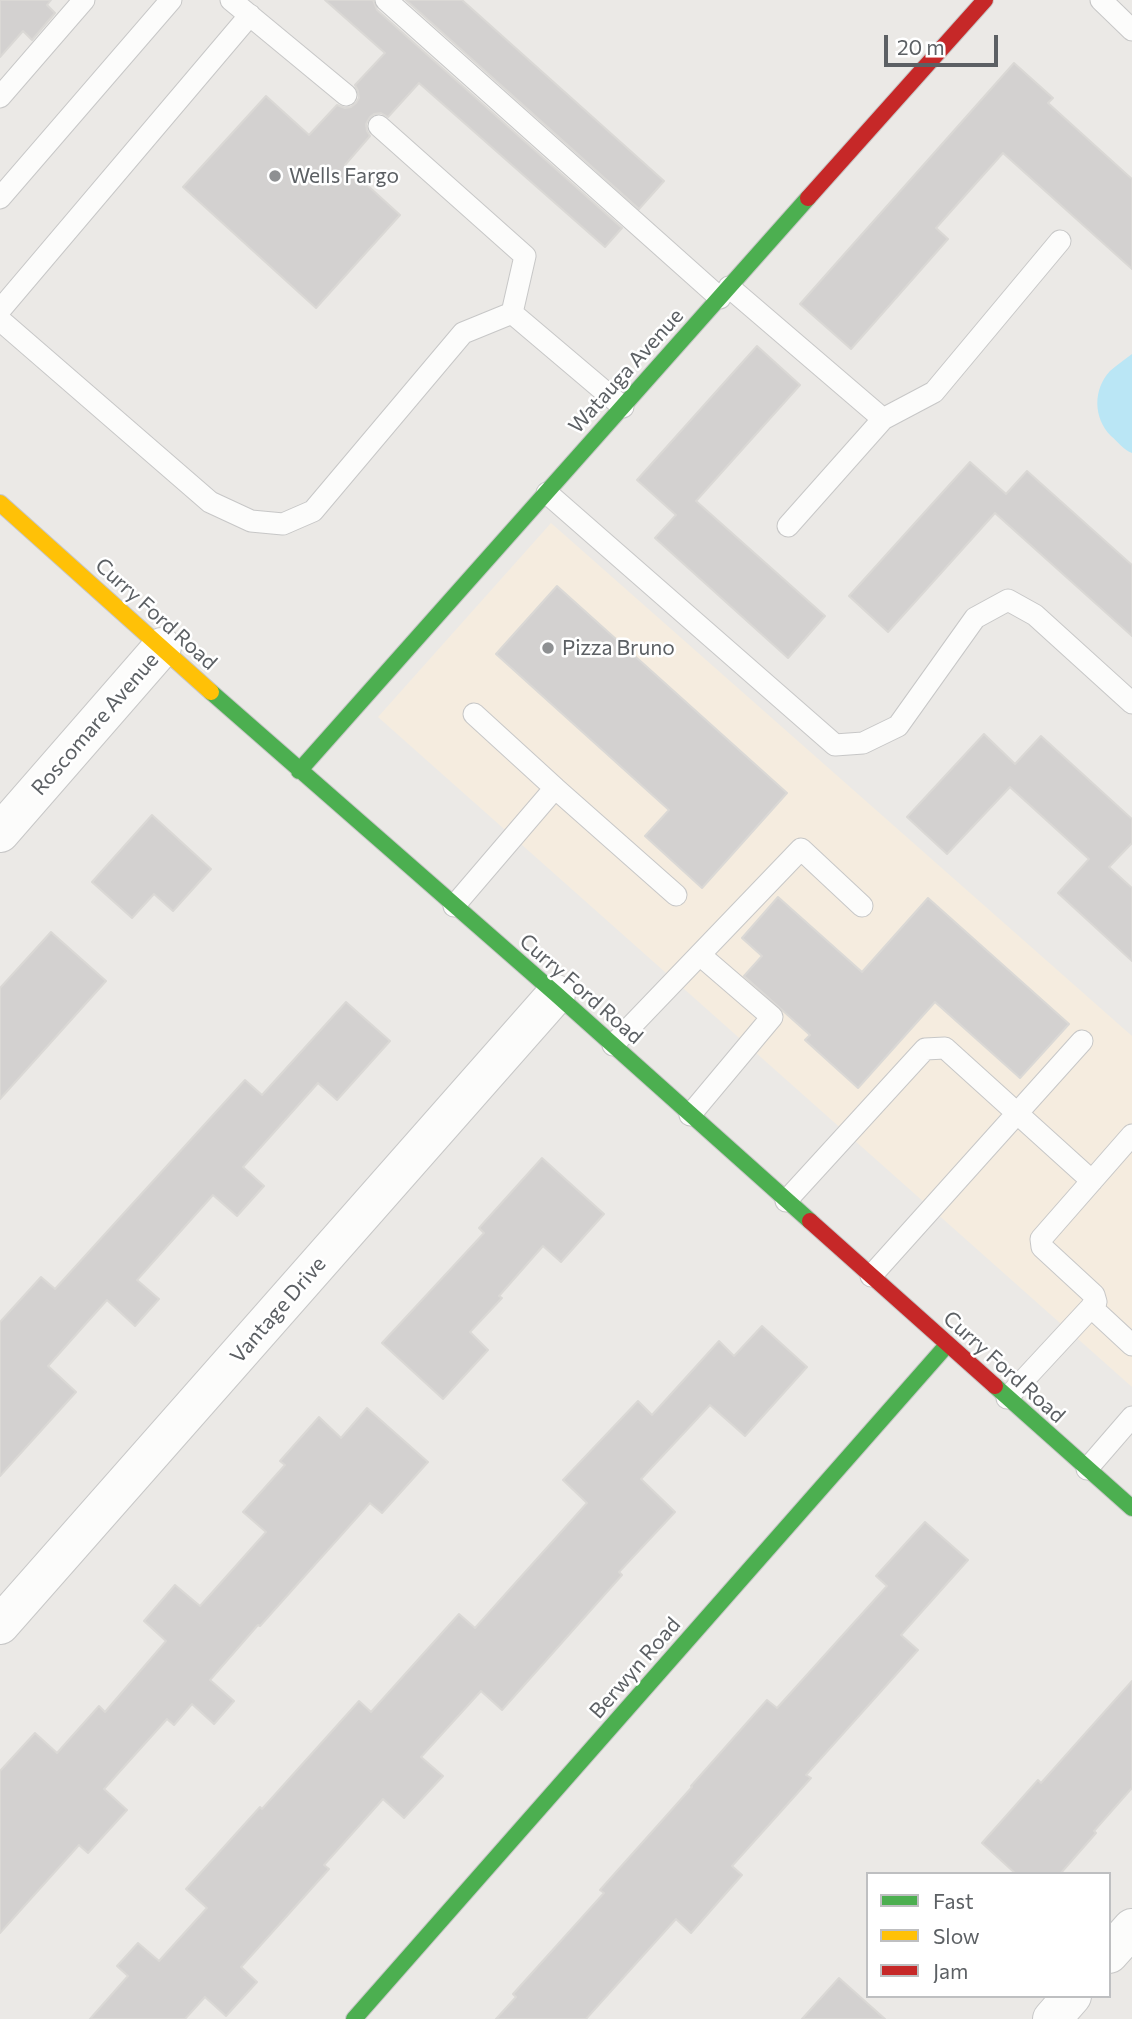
<!DOCTYPE html>
<style>
body{margin:0}
#map{position:relative;width:1132px;height:2019px;overflow:hidden;background:#ebe9e6;font-family:Commissioner,sans-serif}
canvas{display:block}
.legend{position:absolute;left:866px;top:1872px;width:245px;height:126px;box-sizing:border-box;background:#fff;border:2px solid #bebfc1;margin:0;padding:9px 12px;list-style:none;font-size:21px;color:#5c6064}
.legend li{display:flex;align-items:center;gap:14px;height:35px}
.legend b{width:35px;border:2px solid #bebfc1}
.scale{position:absolute;left:884px;top:35px;width:114px;height:32px;box-sizing:border-box;border:4px solid #5c6064;border-top:0;padding-left:9px;font-size:21px;line-height:24px;white-space:nowrap;color:#5c6064;-webkit-text-stroke:5px #fff;paint-order:stroke}
</style>
<div id="map">
<canvas width="1132" height="2019"></canvas>
<ul class="legend">
<li><b style="height:9px;background:#4caf50"></b>Fast</li>
<li><b style="height:9px;background:#ffc107"></b>Slow</li>
<li><b style="height:9px;background:#c62828"></b>Jam</li>
</ul>
<div class="scale">20 m</div>
</div>
<script>
const c = document.querySelector('canvas').getContext('2d');
c.lineJoin = 'round';
function paint(path, color) {
  c.fillStyle = color;
  c.fill(path, 'evenodd');
}
function stroke(path, color, width, dash) {
  c.strokeStyle = color;
  c.lineWidth = width;
  c.lineCap = dash ? 'butt' : 'round';
  c.setLineDash(dash || []);
  c.stroke(path);
}
function label(font, color, halo, rows, align = 'center') {
  c.font = font + ' Commissioner,sans-serif';
  c.lineWidth = 5;
  c.setLineDash([]);
  c.textBaseline = 'middle';
  c.strokeStyle = halo;
  c.fillStyle = color;
  for (const [text, x, y, turn = 0] of rows) {
    c.save();
    c.translate(x, y);
    c.rotate((+turn || 0) * Math.PI / 180);
    c.textAlign = isNaN(turn) ? turn : align;
    if (halo) c.strokeText(text, 0, 0);
    c.fillText(text, 0, 0);
    c.restore();
  }
}
paint(new Path2D(`
 M551 523 1132 1036V1387L378 717Z`), '#f5ecdf');
paint(new Path2D(`
 M1132 354V453C1124 450 1118 442 1111 436 1093 418 1093 389 1110 371 1117 365 1125 359 1132 354Z`), '#bae6f5');
const building = new Path2D(`
 M0 0H51L47 5 55 13 32 40 23 31 0 57Z
 M325 0H373L377 10 622 228 605 247 419 83 388 117 381 113 374 114 370 117 366 124 367 131 370 136 345 165 400 215 316 308 183 187 266 96 309 135 337 105 345 108 351 107 356 103 359 98 358 91 355 85 385 53Z
 M406 0H462L664 181 639 209Z
 M1014 63 1053 98 1048 103 1132 179V269L1003 153 936 228 948 239 851 349 800 304Z
 M757 346 800 385 696 501 825 616 788 658 655 538 676 515 637 480Z
 M970 462 1006 494 1027 471 1132 565V636L995 513 888 632 849 596Z
 M557 586 787 793 702 888 645 836 669 810 496 654Z
 M984 734 1015 764 1041 736 1132 819V843L1109 867 1132 888V961L1058 893 1089 859 1010 787 947 854 907 817Z
 M152 815 211 869 173 911 154 894 132 918 92 882Z
 M778 897 862 972 928 898 1069 1024 1020 1078 935 1002 858 1088 805 1040 810 1035 744 976 762 956 742 938Z
 M51 932 106 981 0 1099V988Z
 M346 1002 390 1041 337 1100 318 1083 243 1167 264 1186 237 1216 213 1195 137 1280 159 1299 135 1326 107 1300 48 1366 76 1392 0 1476V1322L41 1277 55 1289 245 1080 262 1095Z
 M542 1158 604 1214 561 1262 543 1246 499 1296 502 1298 470 1332 488 1350 443 1399 382 1343 484 1233 479 1228Z
 M762 1326 807 1367 745 1436 710 1405 641 1479 675 1512 619 1572 622 1575 502 1710 481 1691 421 1757 443 1776 404 1818 383 1799 324 1865 329 1869 241 1967 257 1982 226 2016 205 1997 185 2019H90L128 1976 117 1966 138 1943 159 1961 207 1908 186 1889 260 1807 262 1809 359 1701 371 1712 459 1614 475 1628 587 1503 563 1480 638 1401 652 1415 719 1341 734 1356Z
 M367 1408 428 1462 382 1513 370 1503 260 1626 258 1625 210 1680 234 1701 214 1724 192 1704 174 1725 167 1719 104 1789 127 1810 88 1853 79 1845 0 1933V1771L35 1733 57 1753 99 1706 105 1712 166 1641 144 1621 175 1585 200 1606 266 1532 243 1512 285 1465 280 1461 319 1417 341 1438Z
 M925 1522 968 1560 901 1635 918 1650 806 1775 811 1778 732 1866 742 1875 691 1933 676 1919 586 2019H496L516 1997 513 1994 604 1893 600 1890 692 1787 691 1786 767 1700 777 1708 887 1586 876 1576Z
 M1132 1681V1788L1094 1831 1096 1833 1060 1874H1016L982 1843 1038 1780 1041 1783Z
 M839 1978 885 2019H802Z`);
paint(building, '#d3d1d0');
stroke(building, '#dad8d5', 2);
const lane = new Path2D(`
 M231 0 346 95
 M386 0 720 298
 M1101 0 1132 30
 M0 97 84 0
 M379 126 525 256 512 313 623 407
 M0 198 171 0
 M729 287 883 419
 M0 310 250 15
 M0 320 210 502 251 521 283 524 313 511 463 333 512 313
 M547 493 835 745 863 743 898 726 975 618 1008 600 1035 615 1132 703
 M788 526 883 419 934 392 1060 241
 M474 714 555 788
 M454 906 555 788 676 895
 M613 1045 801 849 862 906
 M690 1115 772 1017 700 955
 M786 1201 925 1049 945 1048 1092 1181
 M871 1276 1082 1041
 M1091 1307 1132 1345
 M1007 1398 1096 1302 1094 1295 1042 1247 1041 1239 1132 1135
 M1087 1469 1132 1417`);
const street = new Path2D(`
 M0 833 162 647
 M0 1625 556 994
 M1109 1954 1132 1928
 M1052 2019 1072 1996`);
const fast = new Path2D(`
 M211 692 556 994 810 1221
 M299 771 808 198
 M995 1386 1132 1508
 M354 2019 947 1345`);
const slow = new Path2D(`
 M0 503 211 692`);
const jam = new Path2D(`
 M808 198 985 0
 M810 1221 995 1386`);
stroke(lane, '#c7c7c7', 23);
stroke(street, '#c7c7c7', 40);
stroke(fast, '#c7c7c7', 18);
stroke(slow, '#c7c7c7', 18);
stroke(jam, '#c7c7c7', 18);
stroke(lane, '#fcfcfb', 21);
stroke(street, '#fcfcfb', 38);
stroke(fast, '#4caf50', 16);
stroke(slow, '#ffc107', 16);
stroke(jam, '#c62828', 16);
for (const [x, y, r, color] of [
 [275,176,7,"#8e9092"],
 [548,648,7,"#8e9092"]
]) {
  const dot = new Path2D();
  dot.arc(x, y, r, 0, 2 * Math.PI);
  c.fillStyle = color;
  c.fill(dot);
  stroke(dot, '#fff', 2.5);
}
label('21px', '#5c6064', '#fff', [
 ["Wells Fargo",289,176],
 ["Pizza Bruno",562,648]
], 'left');
label('21px', '#5c6064', '#fff', [
 ["Watauga Avenue",626,371,-48],
 ["Curry Ford Road",156,614,42],
 ["Roscomare Avenue",95,724,-49],
 ["Curry Ford Road",581,989,41],
 ["Vantage Drive",278,1310,-49],
 ["Curry Ford Road",1004,1367,42],
 ["Berwyn Road",635,1668,-49]
]);
</script>
